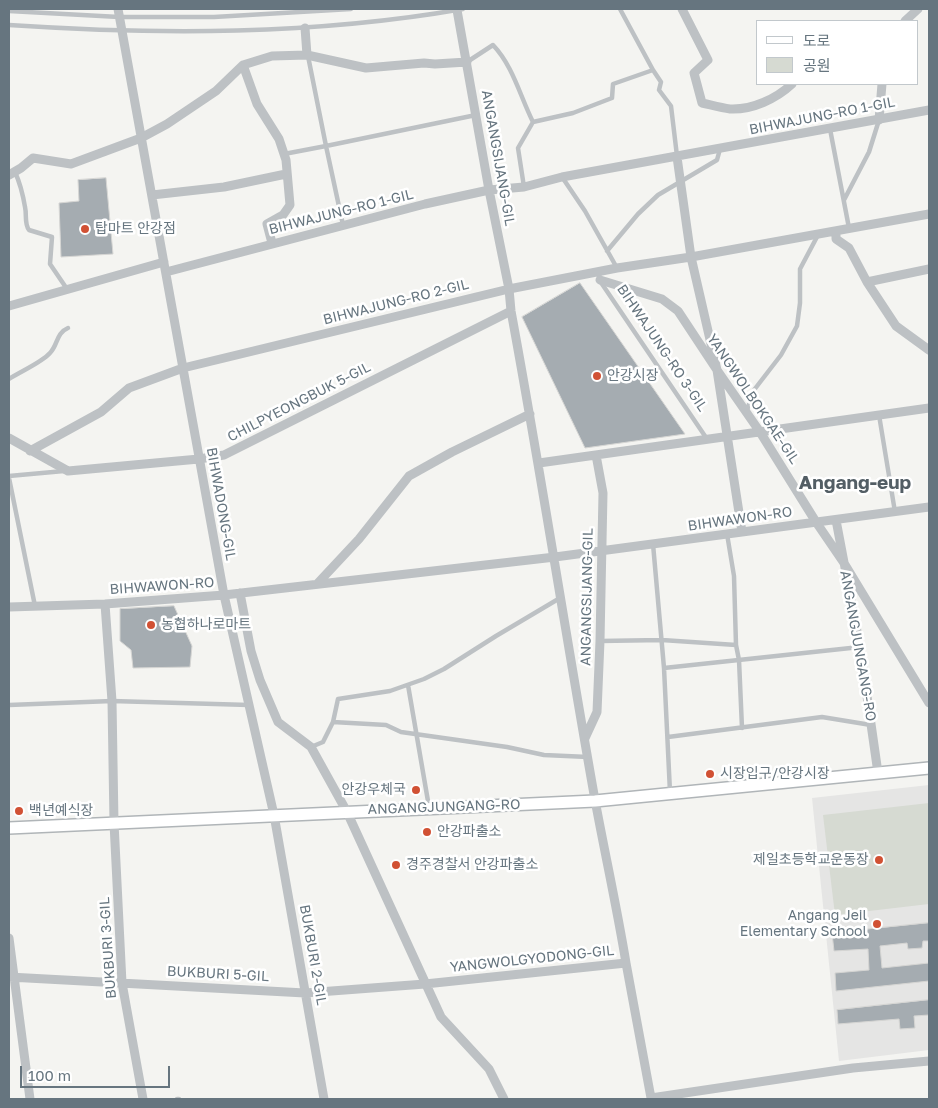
<!DOCTYPE html>
<meta charset="utf-8">
<style>
body{margin:0}
#map{position:relative;width:938px;height:1108px;overflow:hidden;background:#f4f4f1;font-family:"Golos Text","Noto Sans KR",sans-serif}
canvas{display:block}
.frame{position:absolute;inset:0;border:10px solid #66757f;pointer-events:none}
.legend{position:absolute;left:756px;top:20px;width:162px;height:65px;box-sizing:border-box;background:#fff;border:1px solid #c2c8cc;margin:0;padding:6px 9px;list-style:none;font-size:15px;color:#66757f}
.legend li{display:flex;align-items:center;gap:10px;height:25px}
.legend b{width:25px;border:1px solid #c2c8cc}
.scale{position:absolute;left:20px;top:1066px;width:150px;height:22px;box-sizing:border-box;border:2px solid #66757f;border-top:0;padding-left:6px;font-size:15px;line-height:18px;white-space:nowrap;color:#66757f;-webkit-text-stroke:4px #fff;paint-order:stroke}
</style>
<div id="map">
<canvas width="938" height="1108"></canvas>
<div class="frame"></div>
<ul class="legend">
<li><b style="height:6px;background:#fff"></b>도로</li>
<li><b style="height:14px;background:#d6dad2"></b>공원</li>
</ul>
<div class="scale">100 m</div>
</div>
<script>
const c = document.querySelector('canvas').getContext('2d');
c.lineJoin = 'round';
function paint(path, color) {
  c.fillStyle = color;
  c.fill(path, 'evenodd');
}
function stroke(path, color, width, dash) {
  c.strokeStyle = color;
  c.lineWidth = width;
  c.lineCap = dash ? 'butt' : 'round';
  c.setLineDash(dash || []);
  c.stroke(path);
}
function label(font, color, halo, rows, align = 'center') {
  c.font = font + ' "Golos Text","Noto Sans KR",sans-serif';
  c.lineWidth = 5;
  c.setLineDash([]);
  c.textBaseline = 'middle';
  c.strokeStyle = halo;
  c.fillStyle = color;
  for (const [text, x, y, turn = 0] of rows) {
    c.save();
    c.translate(x, y);
    c.rotate((+turn || 0) * Math.PI / 180);
    c.textAlign = isNaN(turn) ? turn : align;
    if (halo) c.strokeText(text, 0, 0);
    c.fillText(text, 0, 0);
    c.restore();
  }
}
paint(new Path2D(`
 M929 785V1050L839 1061 812 798Z`), '#e5e5e4');
paint(new Path2D(`
 M929 803V904L835 915 823 815Z`), '#d6dad2');
const building = new Path2D(`
 M106 178 113 254 61 257 59 203 79 201 78 180Z
 M580 283 685 434 585 448 522 317Z
 M174 606 192 646 190 667 133 668 131 650 120 641V609Z
 M929 923V941H923L922 948 908 949 907 943 880 946 882 968 929 963V981L836 991 835 973 869 970 868 949 834 951 832 933Z
 M929 1000V1015L914 1016 915 1028 900 1029 899 1019 838 1024 837 1010Z`);
paint(building, '#a5acb1');
stroke(building, '#d5d5d3', 1);
const secondary = new Path2D(`
 M9 828 595 801 929 768`);
stroke(secondary, '#b0b5b8', 14);
stroke(new Path2D(`
 M9 11 119 17H214L351 9
 M9 25C160 35 314 35 463 9
 M467 62 493 45C513 66 520 96 533 122
 M653 70 661 82 659 90 671 106 677 156
 M830 129 849 228
 M284 154 326 146 308 56
 M15 172C20 183 23 195 25 207 27 215 24 223 29 230L52 237 50 264 67 289
 M562 177 585 211 617 268
 M524 187 518 148 533 122 573 113 612 98 613 84 653 70 620 9
 M844 200 869 152 879 120
 M343 225 326 146 476 115
 M607 251 638 214 658 195 717 160 720 149
 M600 281 707 439
 M9 379C21 371 41 363 50 353 58 345 56 333 68 328
 M747 410 754 390 781 355 797 326 800 303V269L818 235
 M879 415 895 512
 M9 476 64 471
 M9 478 35 606
 M727 534 734 576 736 645
 M653 544 664 668 670 792
 M600 641 662 640 736 645 739 660 742 728
 M664 668 860 647
 M408 685 429 807
 M9 705 112 701 249 705
 M333 722 386 725 401 732 507 747 544 755 588 757
 M668 737 822 717 871 725
 M311 747 323 742 333 722 338 699 390 691 424 679 444 669 496 636 560 598
 M177 1099H179`), '#bdc1c4', 4.5);
stroke(new Path2D(`
 M118 9 224 595 274 815 324 1099
 M682 9 708 60 694 73 702 103C711 105 721 108 730 109 752 110 776 99 792 84
 M905 21 918 9
 M305 28 307 55 366 68 424 63 435 64 467 62
 M879 120 882 84
 M677 157 691 257 717 370 742 532
 M9 175 21 168 33 158 71 164 141 138 167 124 216 91 243 65
 M152 195 224 187 286 174
 M836 231V239L849 248 867 282 896 326 929 350
 M272 243 267 224 283 215 290 205 286 160 279 139 257 104 243 65 272 56 307 55
 M166 272 425 204 489 190 524 187 562 177 929 110
 M600 280 662 299 678 311 717 370 760 432 816 522 844 563 929 703
 M867 282 929 269
 M9 306 164 262
 M9 438 68 471 199 459 224 455 511 311
 M30 451 101 412 129 388 183 368 509 289 617 268 691 257 929 214
 M539 463 929 408
 M836 520 860 647 878 773
 M317 584 359 539 409 476 452 452 530 414
 M240 593 251 651 260 680 278 722 311 747 347 812 441 1017 489 1069 504 1099
 M105 604 112 701 114 823 122 983 143 1099
 M9 607 105 604 224 595 555 557 929 507
 M585 738 597 712 600 641 603 493 596 455
 M9 938 30 1099
 M626 963 651 1098
 M9 977 305 993 425 984 626 963C617 908 605 854 595 800 566 637 541 473 511 311L509 289 489 190 457 10
 M651 1098 853 1068 929 1061`), '#bdc1c4', 9);
stroke(secondary, '#fff', 11);
for (const [x, y, r, color] of [
 [85,229,5,"#d15134"],
 [597,376,5,"#d15134"],
 [151,625,5,"#d15134"],
 [710,774,5,"#d15134"],
 [416,790,5,"#d15134"],
 [19,811,5,"#d15134"],
 [427,832,5,"#d15134"],
 [879,860,5,"#d15134"],
 [396,865,5,"#d15134"],
 [877,924,5,"#d15134"]
]) {
  const dot = new Path2D();
  dot.arc(x, y, r, 0, 2 * Math.PI);
  c.fillStyle = color;
  c.fill(dot);
  stroke(dot, '#fff', 2);
}
label('14px', '#66757f', '#fff', [
 ["BIHWAJUNG-RO 1-GIL",822,116,-11],
 ["ANGANGSIJANG-GIL",498,158,80],
 ["BIHWAJUNG-RO 1-GIL",341,212,-14],
 ["BIHWAJUNG-RO 2-GIL",396,302,-14],
 ["BIHWAJUNG-RO 3-GIL",662,348,56],
 ["YANGWOLBOKGAE-GIL",753,399,56],
 ["CHILPYEONGBUK 5-GIL",299,402,-27],
 ["BIHWADONG-GIL",221,504,80],
 ["BIHWAWON-RO",740,519,-8],
 ["BIHWAWON-RO",162,586,-4],
 ["ANGANGSIJANG-GIL",587,597,-89],
 ["ANGANGJUNGANG-RO",858,646,80],
 ["ANGANGJUNGANG-RO",444,807,-2],
 ["BUKBURI 3-GIL",108,948,-94],
 ["BUKBURI 2-GIL",313,955,80],
 ["YANGWOLGYODONG-GIL",532,959,-6],
 ["BUKBURI 5-GIL",218,974,3]
]);
label('14px', '#66757f', '#fff', [
 ["탑마트 안강점",95,229],
 ["안강시장",607,376],
 ["농협하나로마트",161,625],
 ["시장입구/안강시장",720,774],
 ["안강우체국",406,790,"right"],
 ["백년예식장",29,811],
 ["안강파출소",437,832],
 ["제일초등학교운동장",869,860,"right"],
 ["경주경찰서 안강파출소",406,865],
 ["Angang Jeil",867,916,"right"],
 ["Elementary School",867,932,"right"]
], 'left');
label('bold 19px', '#535e65', '#fff', [
 ["Angang-eup",855,483]
]);
</script>
